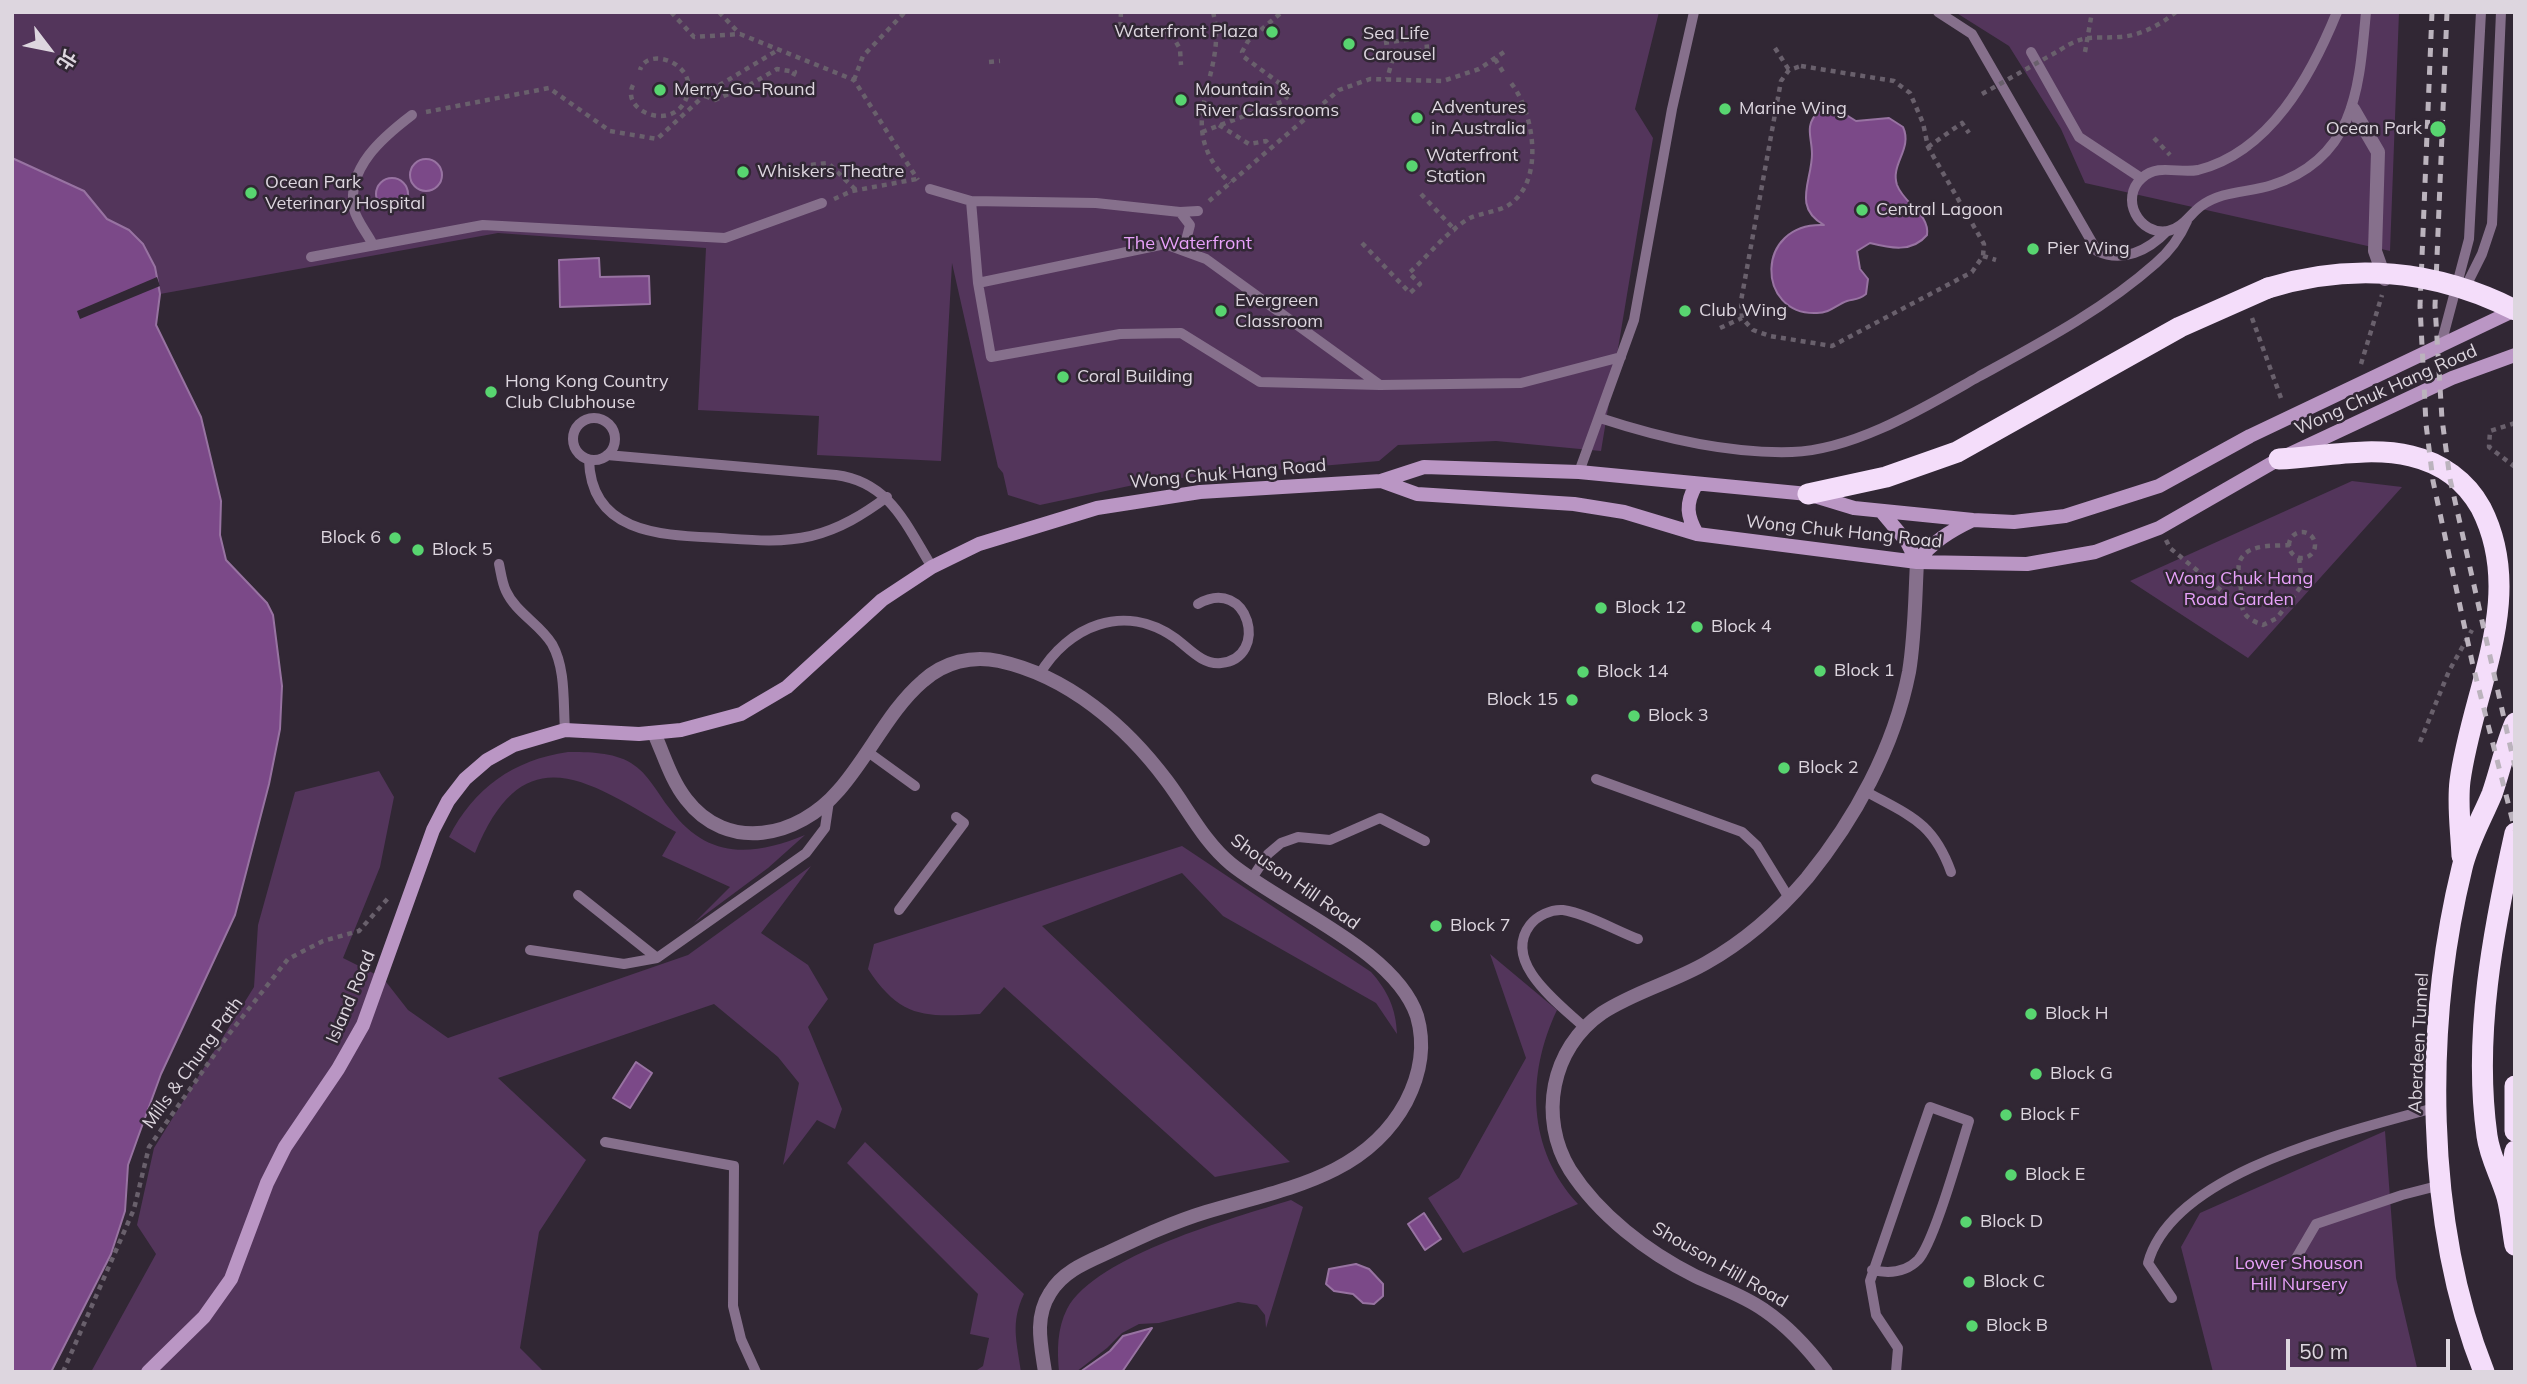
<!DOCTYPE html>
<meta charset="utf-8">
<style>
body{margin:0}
#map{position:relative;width:2527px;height:1384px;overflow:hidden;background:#312734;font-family:Mulish,"Noto Sans TC",sans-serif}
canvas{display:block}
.frame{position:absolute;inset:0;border:14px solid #ddd6df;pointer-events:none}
.north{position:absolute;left:14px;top:14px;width:70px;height:70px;-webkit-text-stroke:5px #312734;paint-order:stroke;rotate:122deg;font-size:19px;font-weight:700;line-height:28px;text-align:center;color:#ddd6df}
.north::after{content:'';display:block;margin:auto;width:24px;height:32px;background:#ddd6df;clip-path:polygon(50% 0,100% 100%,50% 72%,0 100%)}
.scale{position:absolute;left:2286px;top:1339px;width:164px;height:32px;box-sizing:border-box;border:4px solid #ddd6df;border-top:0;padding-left:9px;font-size:21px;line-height:24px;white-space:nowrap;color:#ddd6df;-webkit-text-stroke:5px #312734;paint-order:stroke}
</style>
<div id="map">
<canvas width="2527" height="1384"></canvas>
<div class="frame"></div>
<div class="north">北</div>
<div class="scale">50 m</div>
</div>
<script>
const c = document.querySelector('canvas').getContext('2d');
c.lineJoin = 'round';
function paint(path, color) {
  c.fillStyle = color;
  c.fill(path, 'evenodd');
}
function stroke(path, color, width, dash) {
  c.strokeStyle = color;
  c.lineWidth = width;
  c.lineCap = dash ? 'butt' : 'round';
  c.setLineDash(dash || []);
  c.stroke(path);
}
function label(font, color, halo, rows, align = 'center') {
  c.font = font + ' Mulish,sans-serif';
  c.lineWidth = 5;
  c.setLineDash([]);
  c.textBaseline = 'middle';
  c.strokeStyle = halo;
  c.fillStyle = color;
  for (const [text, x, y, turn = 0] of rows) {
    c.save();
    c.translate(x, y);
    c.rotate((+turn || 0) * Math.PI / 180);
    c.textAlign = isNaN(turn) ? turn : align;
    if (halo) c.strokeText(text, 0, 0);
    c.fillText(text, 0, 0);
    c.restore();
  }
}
paint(new Path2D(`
 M12 12H1659L1635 109 1653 138 1601 451 1496 441 1398 445 1379 461 1157 480 1040 505 1008 495 1003 473 998 467 952 263 941 461 817 455 819 416 698 410 706 248 498 233 160 294 155 267 143 244 129 230 107 219 84 191 12 158Z
 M1955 12H2399L2390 251 2085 183 2061 129 2009 46Z
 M2352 481 2402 487 2248 658 2130 581Z
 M568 752C588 752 613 752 631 763 649 774 657 793 670 809 707 859 751 857 805 835L768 868 694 923 730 887 662 856 676 832C592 784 525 729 475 853L449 837C474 788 513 760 568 752Z
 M379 771 394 797 380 867 343 958 383 978 408 1010 448 1038 688 955 811 866 761 933 808 965 828 999 808 1027 842 1109 835 1129 817 1120 783 1165 799 1083 778 1057 714 1004 498 1078 586 1160 539 1232 520 1348 544 1372H91L156 1254 137 1225 154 1148 254 987 258 925 295 792Z
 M1182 846 1371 972C1388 991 1396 1009 1397 1034L1376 1003 1223 916 1182 873 1042 926 1290 1162 1215 1177 1004 987 980 1014C925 1017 901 1019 868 969L874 944Z
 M1490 954 1557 1010C1526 1075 1527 1149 1578 1204L1463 1253 1428 1198 1459 1178 1526 1058Z
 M2385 1131 2396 1278 2418 1372H2213L2181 1247 2200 1213Z
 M865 1142 1024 1294C1010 1323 1017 1342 1021 1372H974L983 1366 989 1338 970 1334 978 1294 847 1163Z
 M1291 1200 1303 1207 1266 1328 1265 1315 1257 1305 1238 1302 1159 1323 1139 1324 1122 1333 1107 1348 1076 1372H1059C1057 1350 1057 1329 1067 1309 1096 1255 1234 1218 1291 1200Z`), '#53355b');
const water = new Path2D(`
 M1835 108 1856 121 1889 118 1903 127C1913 149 1890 164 1897 185 1904 204 1930 214 1927 235 1912 253 1890 248 1870 243L1857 251 1860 269 1868 279 1866 294C1859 300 1854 299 1847 301 1836 305 1830 313 1817 313 1756 316 1754 222 1824 225 1792 207 1812 181 1812 154 1812 137 1804 126 1818 112Z
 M12 158 84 191 107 219 129 230 143 244 155 267 160 294 156 325 201 417 221 501 220 535 226 560 267 603 273 615 282 686 280 729 269 784 235 915 161 1074 138 1137 128 1165 125 1211 111 1254 51 1372H12Z
 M410 175a16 16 0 1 1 32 0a16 16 0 1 1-32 0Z
 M376 194a16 16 0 1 1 32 0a16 16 0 1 1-32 0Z
 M599 258 600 277 649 276 650 304 560 307 559 260Z
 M636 1062 652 1073 630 1108 613 1098Z
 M1424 1213 1441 1239 1425 1250 1408 1224Z
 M1356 1264 1369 1269 1383 1284V1296L1374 1304 1363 1303 1353 1294 1334 1291 1326 1284 1329 1269Z
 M1152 1328 1122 1372H1080L1110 1351 1123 1336Z`);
paint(water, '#7b4988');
stroke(water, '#9873a2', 2);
paint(new Path2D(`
 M157 277 160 286 80 319 77 311Z`), '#312734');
stroke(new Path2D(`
 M671 12 694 37 740 34 854 80 918 180
 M719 12 739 33
 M1121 12 1120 31 1163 32 1172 35 1180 49 1181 65
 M1213 12C1230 76 1168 122 1230 183
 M1384 43 1426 37 1427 49 1393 58 1387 79
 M1775 48 1789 70
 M2060 50C2086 33 2092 39 2119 37 2140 36 2160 25 2176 12
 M2085 52 2092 12
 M1495 59 1503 72
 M989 62 1000 61
 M1801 66 1894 81 1910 93 1923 123 1928 147 1984 244 1983 256 1972 272 1832 346 1770 336 1753 330 1742 318 1741 301 1781 81 1789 70Z
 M854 80 863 56 905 12
 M633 85C620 111 672 132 686 99 701 64 647 45 640 70
 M705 96 715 100 735 91H746L751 84 777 69 795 72 793 76
 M426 112 549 88 610 131 657 139 708 92 778 50
 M1219 125 1249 144 1266 141 1271 147
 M1202 132 1284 101 1289 94 1286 88 1244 57 1242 52 1248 41 1282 12
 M2154 138 2170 155
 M1928 147 1962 123 1969 133
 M801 166 828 163 856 190
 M1421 194 1456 231
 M834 199 852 191 917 179
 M1209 201 1339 90 1370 79 1443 81 1479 69 1504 52
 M1362 243 1410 293 1420 284 1409 273C1428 256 1448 230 1470 218 1481 213 1496 212 1507 206 1546 183 1534 112 1511 83
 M1983 256 1996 260
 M2252 318 2281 398
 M1720 328 1742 318
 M2361 364 2382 295
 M2515 423 2490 431 2489 447 2515 467
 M2289 545a13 13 0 1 1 26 0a13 13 0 1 1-26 0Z
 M2166 540 2170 548 2240 606
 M2290 545C2276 546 2252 544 2243 556 2236 564 2239 573 2240 582 2244 605 2235 615 2263 625L2277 618 2302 585 2299 557
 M2420 742 2449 671 2472 630
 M63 1372 134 1209 149 1147 229 1034 288 959 323 941 359 931 389 897`), '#69606c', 4.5, [5, 5]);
stroke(new Path2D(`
 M1938 12 1972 34 2097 251C2122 263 2148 251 2167 231
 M2337 12C2311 76 2270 152 2198 170 2179 174 2158 163 2142 178 2119 198 2139 236 2168 231 2183 228 2190 214 2201 206 2223 190 2248 193 2272 185 2356 158 2359 87 2366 12
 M2031 52 2079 137 2141 178
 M930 189 971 201 1096 203 1180 212 1198 211
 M971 201 978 283 991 357 1120 334 1181 333 1260 382 1380 385 1521 383 1621 357
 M1180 212 1190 225 1184 248
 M372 243C367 233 356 220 354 209 346 168 383 137 412 115
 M311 257 483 225 725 238 822 203
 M978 283 1165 244 1206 259 1380 385
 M2464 290 2482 254 2492 224 2501 12
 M2440 348 2469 239 2481 12
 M573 439a21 21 0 1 1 42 0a21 21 0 1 1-42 0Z
 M1600 418C1661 438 1727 454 1792 452 1855 450 1925 407 1978 377 2040 343 2103 310 2156 263 2170 251 2180 237 2187 221
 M607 455 836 475C890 482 906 525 932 567
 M589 460C591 535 664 535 720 538 751 540 780 543 811 536 840 529 864 514 887 497
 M1579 472 1634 320 1672 109 1694 12
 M499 564C501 573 502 583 506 591 516 613 540 624 552 644 566 669 563 702 565 730
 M1039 675C1068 626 1124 602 1175 638 1189 648 1202 665 1221 663 1270 658 1249 575 1198 604
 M868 752 915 786
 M1596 779 1742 832 1757 846 1789 898
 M1865 791C1910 816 1933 822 1951 872
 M1252 878 1268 854 1281 843 1298 837 1330 840 1380 818 1425 841
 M578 895 657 958
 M899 910 964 823 956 817
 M530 950 624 964 657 958 806 853 825 828 829 801
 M1585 1028C1561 1005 1501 963 1530 925 1537 916 1551 909 1563 910 1585 913 1617 931 1638 939
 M605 1142 734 1166 733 1306 741 1339 756 1372
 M2295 1260 2316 1224 2402 1195 2441 1185
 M1872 1270C1889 1274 1905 1273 1918 1260 1934 1243 1960 1149 1969 1121L1930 1107 1870 1281 1876 1315 1898 1348 1896 1372
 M2172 1298 2148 1263C2173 1170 2354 1131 2437 1107`), '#86708c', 10);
stroke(new Path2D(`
 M2353 109 2378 152 2375 251 2385 279
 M654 733C664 755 671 780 686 799 727 853 798 838 839 790 869 756 889 710 923 681 944 662 972 655 999 661 1068 676 1126 726 1167 781 1188 809 1204 842 1231 864 1284 907 1395 950 1417 1016 1426 1047 1420 1075 1406 1102 1365 1178 1282 1189 1206 1212 1173 1222 1141 1237 1109 1252 1087 1262 1063 1271 1050 1293 1034 1318 1041 1345 1045 1372
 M1826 1372C1808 1348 1789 1327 1764 1310 1743 1295 1718 1287 1695 1276 1647 1252 1599 1215 1570 1170 1538 1118 1551 1048 1602 1013 1634 992 1673 982 1706 963 1745 941 1778 912 1807 878 1855 819 1894 748 1909 672 1915 636 1915 599 1917 562`), '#86708c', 14);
stroke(new Path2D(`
 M1381 481 1417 494 1574 504 1624 512 1697 534 1917 562 2027 564 2095 552 2159 528 2279 459 2452 378 2515 355
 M1696 485C1685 504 1687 516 1697 534
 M1881 511 1907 542 1917 562
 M1917 562C1932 542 1950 531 1973 520
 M148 1372 204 1317 231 1279 267 1183 285 1147 338 1069 363 1025 433 830 448 801 465 779 487 760 514 745 565 730 639 734 681 730 741 714 787 687 882 600 932 567 979 544 1097 508 1200 492 1381 481 1424 467 1579 472 1808 494 1854 508 1973 520 2014 522 2065 516 2159 486 2250 436 2515 310`), '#ba96c4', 14);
stroke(new Path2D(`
 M2279 459C2321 457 2370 446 2411 456 2441 463 2466 481 2481 508 2527 598 2472 690 2460 781 2457 805 2461 832 2462 856
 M1808 494 1886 477 1957 452 2180 327 2268 288
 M2515 833C2493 931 2473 1036 2487 1136 2490 1158 2501 1176 2507 1197 2511 1212 2512 1229 2515 1245
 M2515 1086V1131
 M2508 1196 2515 1151
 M2484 1372C2424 1221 2424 1024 2462 868 2468 842 2482 818 2492 794 2500 771 2505 746 2515 723`), '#f4ddfa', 21);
stroke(new Path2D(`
 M2432 12 2420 306 2426 424 2433 481 2473 666 2515 830
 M2447 12 2435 306 2442 419 2450 479 2515 767`), '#bbb3bd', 5, [9, 9]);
stroke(new Path2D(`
 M1982 94 2060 50`), '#69606c', 4.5, [5, 5]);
stroke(new Path2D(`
 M2268 288C2352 262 2436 270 2515 310`), '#f4ddfa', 21);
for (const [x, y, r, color] of [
 [1272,32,7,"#58d570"],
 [1349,44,7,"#58d570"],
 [660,90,7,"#58d570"],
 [1181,100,7,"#58d570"],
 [1725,109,7,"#58d570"],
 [1417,118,7,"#58d570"],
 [2438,129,9,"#58d570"],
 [1412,166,7,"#58d570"],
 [743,172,7,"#58d570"],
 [251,193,7,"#58d570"],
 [1862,210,7,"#58d570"],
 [2033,249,7,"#58d570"],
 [1221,311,7,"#58d570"],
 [1685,311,7,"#58d570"],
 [1063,377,7,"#58d570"],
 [491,392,7,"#58d570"],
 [395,538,7,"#58d570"],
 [418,550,7,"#58d570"],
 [1601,608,7,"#58d570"],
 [1697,627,7,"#58d570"],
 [1820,671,7,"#58d570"],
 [1583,672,7,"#58d570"],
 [1572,700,7,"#58d570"],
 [1634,716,7,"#58d570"],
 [1784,768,7,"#58d570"],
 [1436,926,7,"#58d570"],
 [2031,1014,7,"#58d570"],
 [2036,1074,7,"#58d570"],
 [2006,1115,7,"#58d570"],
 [2011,1175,7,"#58d570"],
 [1966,1222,7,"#58d570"],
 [1969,1282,7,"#58d570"],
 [1972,1326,7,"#58d570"]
]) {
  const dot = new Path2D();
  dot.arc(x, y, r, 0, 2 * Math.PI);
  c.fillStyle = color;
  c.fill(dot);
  stroke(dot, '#312734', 2.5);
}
label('18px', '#ddd6df', '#312734', [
 ["Waterfront Plaza",1258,32,"right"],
 ["Sea Life",1363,34],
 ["Carousel",1363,55],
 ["Merry-Go-Round",674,90],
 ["Mountain &",1195,90],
 ["River Classrooms",1195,111],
 ["Adventures",1431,108],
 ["in Australia",1431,129],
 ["Marine Wing",1739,109],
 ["Ocean Park",2422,129,"right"],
 ["Waterfront",1426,156],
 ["Station",1426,177],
 ["Whiskers Theatre",757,172],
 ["Ocean Park",265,183],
 ["Veterinary Hospital",265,204],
 ["Central Lagoon",1876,210],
 ["Pier Wing",2047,249],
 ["Evergreen",1235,301],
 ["Classroom",1235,322],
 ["Club Wing",1699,311],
 ["Coral Building",1077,377],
 ["Hong Kong Country",505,382],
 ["Club Clubhouse",505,403],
 ["Block 6",381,538,"right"],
 ["Block 5",432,550],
 ["Block 12",1615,608],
 ["Block 4",1711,627],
 ["Block 1",1834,671],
 ["Block 14",1597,672],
 ["Block 15",1558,700,"right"],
 ["Block 3",1648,716],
 ["Block 2",1798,768],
 ["Block 7",1450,926],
 ["Block H",2045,1014],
 ["Block G",2050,1074],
 ["Block F",2020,1115],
 ["Block E",2025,1175],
 ["Block D",1980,1222],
 ["Block C",1983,1282],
 ["Block B",1986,1326]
], 'left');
label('18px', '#e8a1fa', '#312734', [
 ["The Waterfront",1188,244],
 ["Wong Chuk Hang",2239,579],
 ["Road Garden",2239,600],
 ["Lower Shouson",2299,1264],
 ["Hill Nursery",2299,1285]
]);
label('18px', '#ddd6df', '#312734', [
 ["Wong Chuk Hang Road",2386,390,-24],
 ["Wong Chuk Hang Road",1228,474,-5],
 ["Wong Chuk Hang Road",1844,532,6],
 ["Shouson Hill Road",1295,882,35],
 ["Island Road",351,997,-67],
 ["Aberdeen Tunnel",2419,1043,-87],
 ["Mills & Chung Path",193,1063,-54],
 ["Shouson Hill Road",1720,1265,30]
]);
</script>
